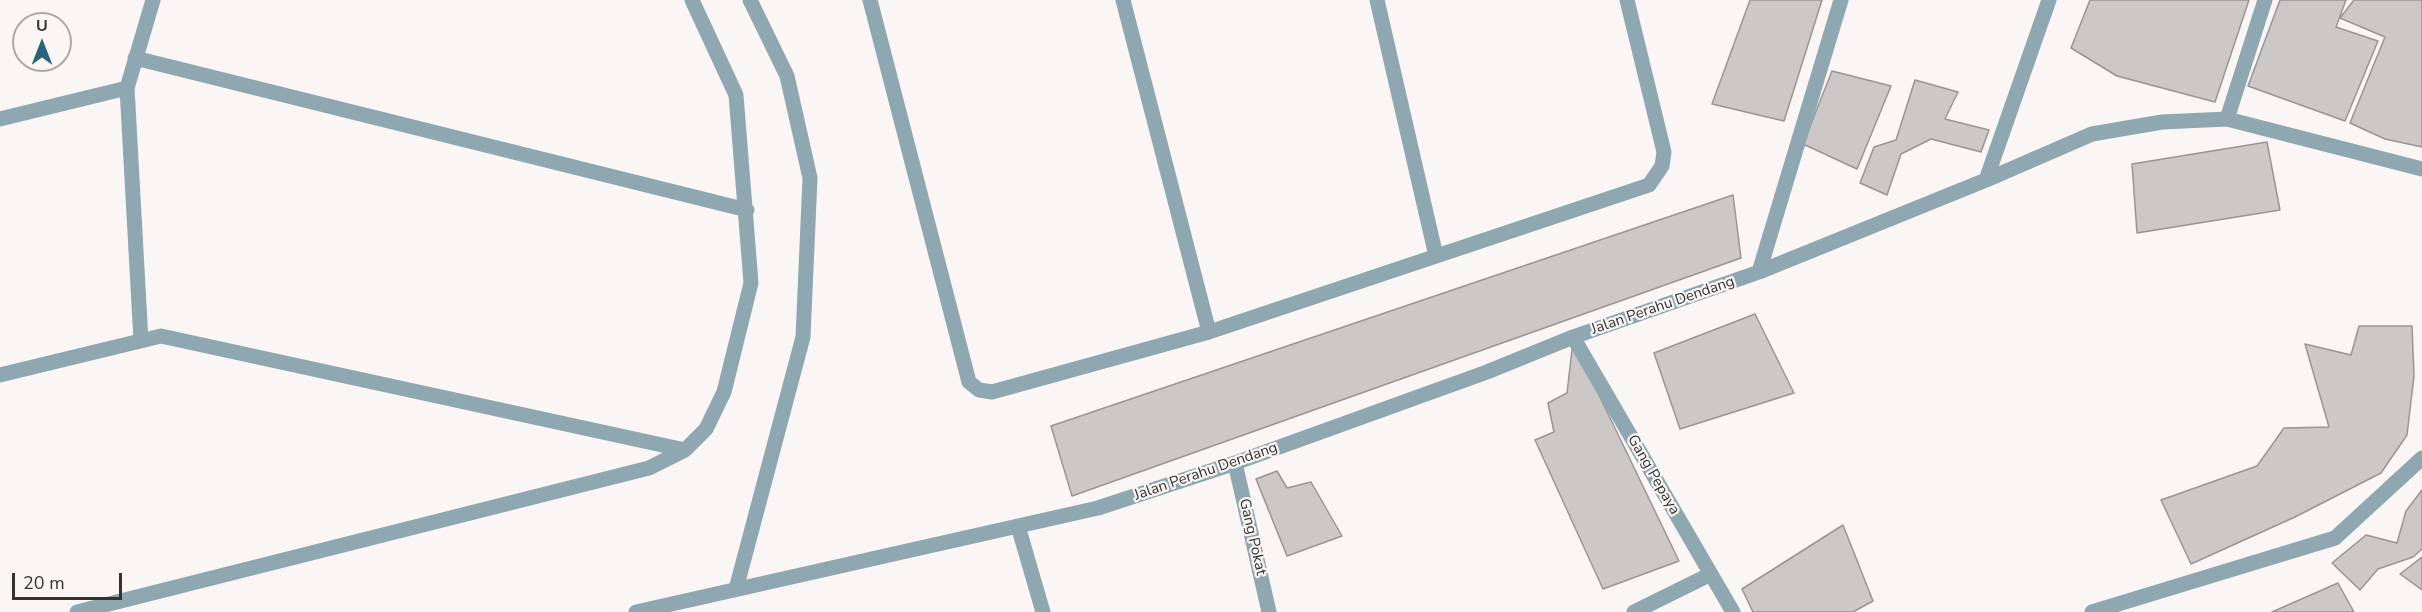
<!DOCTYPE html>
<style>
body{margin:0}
#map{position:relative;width:2422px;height:612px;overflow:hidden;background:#faf6f5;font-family:"Nunito Sans",sans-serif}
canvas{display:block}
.north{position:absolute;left:12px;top:12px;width:60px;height:60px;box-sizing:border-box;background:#faf6f5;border:2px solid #aba8a7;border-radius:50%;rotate:0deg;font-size:16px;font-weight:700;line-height:24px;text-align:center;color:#343332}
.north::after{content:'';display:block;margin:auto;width:21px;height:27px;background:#26647a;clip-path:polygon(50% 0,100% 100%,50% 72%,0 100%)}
.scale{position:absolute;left:12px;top:573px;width:110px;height:27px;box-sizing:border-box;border:3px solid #343332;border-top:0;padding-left:8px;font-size:18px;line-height:21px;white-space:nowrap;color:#343332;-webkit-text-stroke:4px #faf6f5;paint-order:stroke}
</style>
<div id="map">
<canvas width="2422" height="612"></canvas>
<div class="north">U</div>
<div class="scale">20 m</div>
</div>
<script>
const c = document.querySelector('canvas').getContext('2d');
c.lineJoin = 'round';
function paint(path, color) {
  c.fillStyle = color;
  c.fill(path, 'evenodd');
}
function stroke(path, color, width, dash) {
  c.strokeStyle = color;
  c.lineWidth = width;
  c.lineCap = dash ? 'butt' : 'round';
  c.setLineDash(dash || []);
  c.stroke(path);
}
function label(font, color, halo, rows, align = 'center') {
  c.font = font + ' "Nunito Sans",sans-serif';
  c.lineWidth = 4.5;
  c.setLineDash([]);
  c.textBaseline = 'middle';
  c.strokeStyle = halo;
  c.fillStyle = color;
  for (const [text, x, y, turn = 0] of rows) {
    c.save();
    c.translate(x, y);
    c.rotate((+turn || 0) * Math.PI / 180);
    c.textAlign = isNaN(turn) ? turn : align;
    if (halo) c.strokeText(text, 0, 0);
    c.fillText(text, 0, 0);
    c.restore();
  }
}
const building = new Path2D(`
 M1750 0H1822L1784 121 1712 104Z
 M2090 0H2249L2215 102 2117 76 2071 48Z
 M2280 0H2346L2336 27 2378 41 2345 121 2248 86Z
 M2354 0H2422V147L2385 139 2350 123 2385 37 2340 18Z
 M1832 71 1891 86 1857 169 1803 144Z
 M1915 80 1958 92 1945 119 1989 130 1981 152 1931 139 1901 154 1887 195 1860 183 1874 147 1896 140Z
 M2267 142 2280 210 2137 233 2132 164Z
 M1733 195 1741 258 1072 496 1051 426Z
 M1755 314 1794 393 1680 429 1654 353Z
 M2359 326H2412L2414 376 2407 435 2381 473 2295 517 2191 564 2161 500 2257 466 2284 428 2329 427 2305 344 2351 355Z
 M1573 341 1679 561 1603 589 1535 440 1554 432 1548 403 1567 393Z
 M1277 471 1287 488 1311 482 1342 536 1287 556 1256 479Z
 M2422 490V549L2413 557 2378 569 2360 590 2332 563 2366 535 2397 543 2406 511Z
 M1843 525 1873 601 1853 612H1753L1742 589Z
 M2422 557V590L2400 574Z
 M2338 583 2354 612H2272Z`);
paint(building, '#ccc8c7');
stroke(building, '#999594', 1.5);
stroke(new Path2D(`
 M870 0 969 382 979 390 992 392 1209 332 1649 185 1662 166 1664 152 1627 0
 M1123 0 1209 332
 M1377 0 1436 256
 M135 58 747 210
 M0 119 127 88
 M2227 119 2265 0
 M1986 180 2049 0
 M1759 272 1841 0
 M1573 337 1733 612
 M141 341 127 88 153 0
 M0 375 161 336 685 450
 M1235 463 1269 612
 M1018 526 1043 612
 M736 589 803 337 810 178 787 76 750 0
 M77 612 649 468 685 450 706 429 724 392 751 283 736 95 692 0
 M636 612 1098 508 1235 463 1487 372 1573 337 1759 272 1986 180 2092 134 2162 122 2227 119 2422 169
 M1634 612 1711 574
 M2092 612 2335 538 2422 458`), '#8fa7b1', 15);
label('15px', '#343332', '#faf6f5', [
 ["Jalan Perahu Dendang",1663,306,-19],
 ["Jalan Perahu Dendang",1206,472,-19],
 ["Gang Pepaya",1653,475,60],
 ["Gang Pokat",1252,537,77]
]);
</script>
